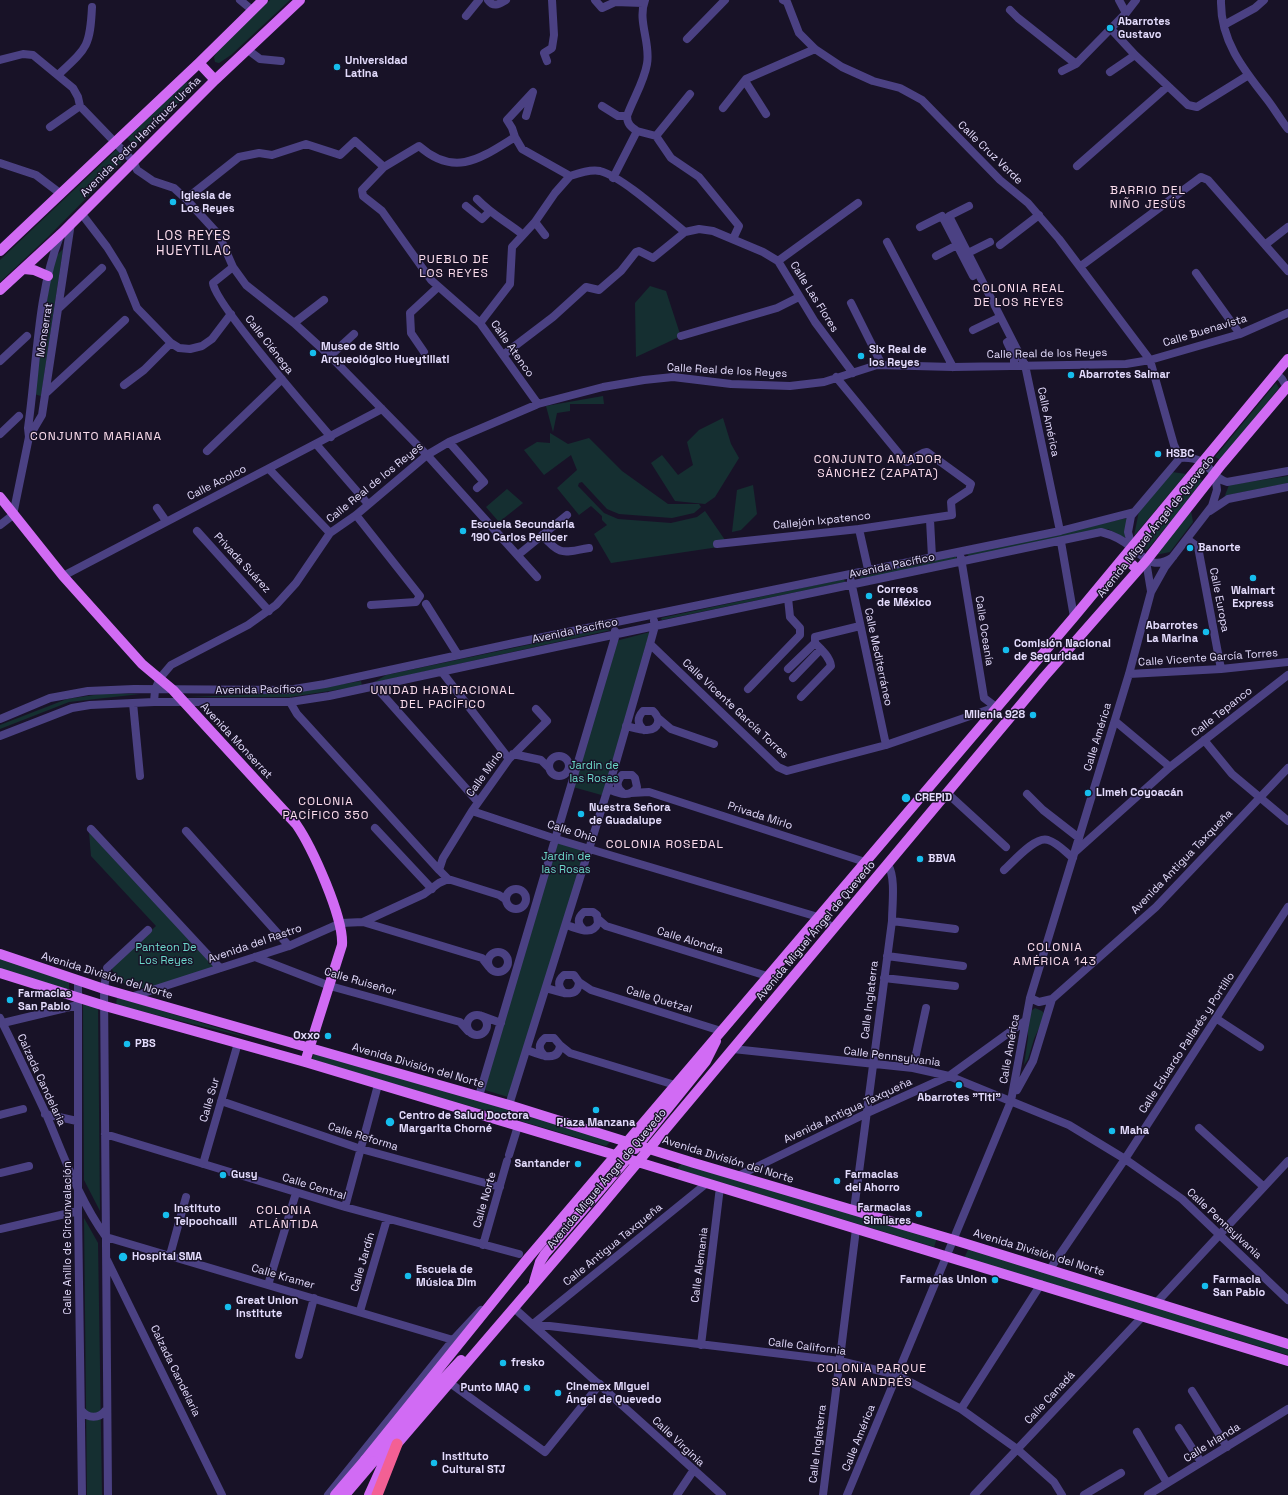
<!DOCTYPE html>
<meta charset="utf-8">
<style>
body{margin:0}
canvas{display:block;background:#181227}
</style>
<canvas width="1288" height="1495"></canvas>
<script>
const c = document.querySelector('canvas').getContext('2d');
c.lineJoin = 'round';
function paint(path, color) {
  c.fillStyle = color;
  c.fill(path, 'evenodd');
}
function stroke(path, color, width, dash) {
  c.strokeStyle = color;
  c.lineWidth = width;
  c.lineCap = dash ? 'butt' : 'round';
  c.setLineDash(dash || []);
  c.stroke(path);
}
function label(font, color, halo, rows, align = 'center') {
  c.font = font + ' "Space Grotesk",sans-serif';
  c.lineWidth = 3;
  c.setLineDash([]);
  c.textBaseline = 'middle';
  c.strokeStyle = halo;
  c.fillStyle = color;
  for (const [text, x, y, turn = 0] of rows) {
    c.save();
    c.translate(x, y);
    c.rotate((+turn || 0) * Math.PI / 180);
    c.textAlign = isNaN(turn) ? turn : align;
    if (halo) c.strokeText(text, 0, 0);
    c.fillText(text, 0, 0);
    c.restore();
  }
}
paint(new Path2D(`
 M270 0H290L231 55 219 63 215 62 214 57 217 52Z
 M191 81 196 86 191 91 134 146 127 138 181 84Z
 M116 150 120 151 123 157 121 163 48 237 0 282V260Z
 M63 249 41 396 34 394 49 285 55 257Z
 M650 286 666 291 680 334 679 337 636 357 635 303Z
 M1276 383 1279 388 1221 460 1215 457Z
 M603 396 604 404H570V411L557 413 553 432 546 406Z
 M723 418 731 444 739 458 715 497 705 504 675 501 651 463 662 455 678 475 693 465 687 442 699 430Z
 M550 433 568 444 589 438 622 471 668 504H699L701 507 694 513 672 518 619 514 607 509 582 482 579 483 578 486 604 513 618 519 671 523 697 517 705 511 725 540 732 545 611 563 594 534 607 525 602 520V516L591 506 579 515 557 488 577 470 571 455 544 475 524 450 537 442 550 443Z
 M1172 472 1186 474 1134 536 1139 511Z
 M1288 476V483L1228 495 1224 498 1229 485Z
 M1198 477 1204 482 1147 550 1139 547Z
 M753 485 757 514 741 530 732 532 737 490Z
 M507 489 523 503 499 522 486 507Z
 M1191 511 1193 522 1170 552 1155 555Z
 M1127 518 1125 538 1108 529 969 557 967 554Z
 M956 556 957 560 860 579 859 576Z
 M844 579 845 582 662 620 661 618Z
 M603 629 611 630 373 683 386 675Z
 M650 632 605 796 573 787 616 641Z
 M361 681 362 686 290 697H189L289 693Z
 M108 693 140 694 69 702 0 729V725L67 699Z
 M89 832 216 967 146 989 120 982 111 968 156 926 91 856Z
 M555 842 587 852 508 1097 485 1090 496 1043Z
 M0 957 69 980V990L0 969Z
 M117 997 254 1039 116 1005Z
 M83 1002 98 1006 100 1211 84 1180Z
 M1035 1008 1042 1011 1045 1015 1034 1039 1028 1059 1024 1065 1028 1038V1013Z
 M314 1052 612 1140 606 1146 312 1060Z
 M682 1163 937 1238 934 1247 677 1169Z
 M84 1218 98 1243 102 1495H87Z
 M969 1248 1288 1349V1355L964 1258Z`), '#152f31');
stroke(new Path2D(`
 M240 0 252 10
 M488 0C494 8 499 4 506 0
 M595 0 602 8 615 2 643 3
 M783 0 787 2 799 33 815 49 842 67 873 81 900 88 922 100 1000 180 1028 203 1059 239 1150 360 1174 445 1180 458
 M1221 0C1220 40 1243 69 1266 98 1274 108 1280 119 1288 129
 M1010 10 1018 18 1076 64 1126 13 1119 0
 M1126 13 1136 0
 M466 16 479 0
 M1224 25 1255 8 1264 0
 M1111 29 1135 55 1188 105 1197 107 1247 76
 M687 39 725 0
 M248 50 260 59 281 61
 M0 60 23 54 33 55 73 88 78 97 80 106 133 161 137 170 153 181 174 188 186 199 219 235 233 267 246 285 294 323 330 356 427 455 537 577
 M547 61 544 53 552 48 554 35 552 0
 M1062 71 1076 64
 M1110 72 1135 55
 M58 75C87 48 90 47 92 7
 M745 81 766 114
 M602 106 618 116H627
 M723 108 746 79 815 49
 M50 127 80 106
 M637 131 656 136 671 158 699 177 739 226 733 239
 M656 136 690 94
 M515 137 512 128 507 120 533 92 526 116
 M0 163 36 175 61 194
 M1077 166 1168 86
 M384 167 362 190 363 196 382 211 431 280 480 323 538 404
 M613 178 637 131C631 127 627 124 627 116 633 99 644 82 647 64 651 43 637 21 645 0
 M186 199 239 157 259 153 272 155 306 144 340 155 355 141 384 167 419 146C455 178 481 158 515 137L522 149 570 176C579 173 591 169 600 171 623 177 665 216 685 232L699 229 713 231 763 252 778 261 815 322 853 373
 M477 199C491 214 507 222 522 234
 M466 206 482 219 489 212
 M969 206 949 216 1025 365 1060 531
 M81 213 107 247 122 271 137 308 171 343 179 348 190 349 202 346 212 339 231 314
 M535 222 545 235
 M920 227 942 216 957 245
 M887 242 953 367
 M1266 244 1288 227
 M1000 245 1039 215
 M968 253 990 242
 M936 256 957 245 973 276
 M778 261 858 203
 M1081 266 1201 177 1208 180 1288 271
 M233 267 213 283C214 302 312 415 331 437
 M1196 273 1240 334
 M851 303 882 365
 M59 308 102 268
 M294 323 324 300
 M480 323 510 284 512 247 535 222 555 193 570 176
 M973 330 996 319
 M681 336 777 308 799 297
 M1007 342 1014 357V366
 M424 352 411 333 410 313 438 287
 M503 355 553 317 586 287 599 290 621 271 636 252 639 251 653 258 685 232
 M330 356 354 334
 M0 361 27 336
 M1276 373 1282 379 1288 389
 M124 385 144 370 171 343
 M46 393 125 320
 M0 434 19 416
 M29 437 42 415 71 223
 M449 442 484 482 477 488
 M316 444 368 504
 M207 451 282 379
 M269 469 330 533
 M157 508 166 521
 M1210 511 1228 499 1288 487
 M356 515 420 596 416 602 371 605
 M930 520 932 557
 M0 525 13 515 29 437 28 428C37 366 37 294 60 236
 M859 529 868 569
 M197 531 269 611
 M542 535C561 557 563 552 589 548
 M1187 539 1198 547 1221 669
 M1061 542 1074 617
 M717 544 859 529 952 515 951 502 969 490 971 484 927 452 923 453 907 462 905 461 836 377
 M1132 547 1128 532 1131 516 1180 458C1212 456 1208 477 1227 482L1288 471
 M518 555 567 515
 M961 558 984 698 996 707
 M1146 561 1151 591
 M63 576 382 409
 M851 581 886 745
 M426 604 458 655
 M650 644 778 767 787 771 886 745 996 707
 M788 669 815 643
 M442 672 509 759
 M1129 674 1221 669 1288 662
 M793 678 821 649
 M375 686 478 802
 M748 689 800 635V628L790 617 788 598
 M801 697 831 666C830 657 821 649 815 643V637L860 626
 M154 702 155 690 160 678 171 665 248 625 276 605 296 583 330 533 356 515 427 455 449 442 538 404 603 387 644 380 673 377 731 384 790 386 824 382 877 365 953 367 1126 364 1150 360 1240 334 1288 313
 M290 702 297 714 439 870
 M133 703 140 776
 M658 718 671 729 714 744
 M0 719 50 698 88 691 134 689 288 690 325 684 514 643 1060 531 1134 512
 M1115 721 1170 767
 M626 726C635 728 655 736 658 722 659 718 656 714 653 711H643C637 718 637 724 644 730
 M0 736 72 708 90 705 154 702H290L329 696 565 645 1101 532C1113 535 1123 540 1132 548 1146 559 1154 570 1173 557
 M1204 740 1232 774 1288 821
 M513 754 541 760 548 767
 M549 766a10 10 0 1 1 20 0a10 10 0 1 1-20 0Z
 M608 789C618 793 630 799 637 787L635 778 632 775H622C616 782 616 788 623 793
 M631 793 649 792 865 862
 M947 793 1006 847
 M1027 794 1043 810 1079 838
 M472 811 556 839 818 917 833 928
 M375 828 432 889
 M91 829 220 968
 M186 831 289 946
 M1075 852 1170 767 1288 675
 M1004 870C1013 862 1036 835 1048 840 1058 843 1065 852 1073 858
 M506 899a10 10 0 1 1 20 0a10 10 0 1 1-20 0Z
 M505 899 499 895 448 879 439 870 443 858 472 811 509 759 547 721 536 709
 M598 919 606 926 767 976
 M892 921 955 929
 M363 922 482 958 489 967
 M566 925C577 928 592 937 598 923L597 915 593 912H584C577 918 577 924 584 930
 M488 962a10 10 0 1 1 20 0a10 10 0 1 1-20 0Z
 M887 956 963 966
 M255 957 330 986 460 1022 468 1031
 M884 978 955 986
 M78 981V1211L82 1495
 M579 982 591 990 721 1031
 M546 988C558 991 578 1001 579 982L574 975H564C557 981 558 987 564 993
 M131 997 289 946 341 923 363 922 424 894 439 883 448 879
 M1030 998 1039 1002 1052 999 1156 907 1288 768
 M467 1025a10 10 0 1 1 20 0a10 10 0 1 1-20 0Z
 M482 1016 501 1023
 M0 1018C16 1050 31 1082 46 1114 64 1156 79 1200 106 1237
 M1217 1019 1260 1047
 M3 1023 78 1005
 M560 1045 570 1053 675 1085
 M733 1049 913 1068 949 1076 1069 1125 1125 1159 1182 1199 1288 1300
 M527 1050C538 1054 559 1064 560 1045L554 1038H545C538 1044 538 1050 545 1056
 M913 1068 926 1008
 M1017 1090 1033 1061 1052 999
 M479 1096 616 634 615 631
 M221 1101 361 1149 500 1187
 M509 1105 614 769 650 644 655 626 654 621
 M45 1114 77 1121
 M0 1115 23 1109
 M1199 1128 1264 1187
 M105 1134 345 1207 519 1254
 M509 1155 518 1126
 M203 1164 238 1043
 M0 1173 29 1166
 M738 1176 867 1113 949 1076 1025 1021
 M345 1207 378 1085
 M854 1210 892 921C892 906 896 877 888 865
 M0 1229 78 1211
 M106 1237 453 1340
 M483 1245 507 1161
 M170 1255 186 1197
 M107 1260 222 1495
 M1050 1269 1125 1159 1288 907
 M268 1285 296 1193
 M1157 1302 1288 1161
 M514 1308 722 1495
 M360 1311 387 1219
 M533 1324 840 1361 897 1375 961 1409 1017 1449 1054 1482 1062 1495
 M533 1324 707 1183
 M701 1345 720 1187
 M299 1355 314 1298
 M450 1383 545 1452 600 1384
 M1192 1391 1227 1447
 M961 1409 1041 1284
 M81 1410C88 1419 99 1419 106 1410
 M1179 1428 1201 1462
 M1137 1432 1167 1483
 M108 1495 104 989 107 968 148 930
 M328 1495 453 1340 481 1310
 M677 1495 693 1471
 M823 1495 856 1229
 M847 1495 1011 1101 1030 998 1129 674 1151 592 1165 567 1212 506 1217 490 1215 473
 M974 1495 1143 1316
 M1084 1495 1121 1473
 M1148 1495 1288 1409`), '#4b4183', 8);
stroke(new Path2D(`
 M199 63 215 80
 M0 251 199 63 263 0
 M24 269 34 270 48 276
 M0 290 62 233 215 80 300 0
 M0 497 63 576 142 664 173 690 296 824C312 847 344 918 342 945L305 1062
 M1124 557 1138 570
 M0 954 104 989 509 1105 694 1163 954 1240 1288 1344
 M0 973 105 1006 305 1062 615 1155 1288 1361
 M635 1149 706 1061 716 1041
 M534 1282 540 1262 545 1254 627 1159 629 1150 627 1141
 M365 1460 529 1257 1074 617 1288 359
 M374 1461 432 1391 461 1360
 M369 1495 382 1466 397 1444 597 1211 1044 677 1146 561 1222 464 1288 386`), '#d16bf4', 10);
stroke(new Path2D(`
 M377 1495 397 1444`), '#f36094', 11);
stroke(new Path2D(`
 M335 1495 365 1460
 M345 1495 374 1461`), '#d16bf4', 10);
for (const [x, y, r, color] of [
 [1110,28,4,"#16bded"],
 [337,67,4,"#16bded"],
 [173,202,4,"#16bded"],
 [313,353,4,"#16bded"],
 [861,356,4,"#16bded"],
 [1071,375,4,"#16bded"],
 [1158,454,4,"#16bded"],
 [463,531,4,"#16bded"],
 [1190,548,4,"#16bded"],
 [1253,578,4,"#16bded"],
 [869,596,4,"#16bded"],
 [1206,632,4,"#16bded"],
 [1006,650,4,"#16bded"],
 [1033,715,4,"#16bded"],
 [1088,793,4,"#16bded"],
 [906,798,5,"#16bded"],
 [581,814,4,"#16bded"],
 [920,859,4,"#16bded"],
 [10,1000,4,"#16bded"],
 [328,1036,4,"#16bded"],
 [127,1044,4,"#16bded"],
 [959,1085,4,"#16bded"],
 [596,1110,4,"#16bded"],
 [390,1122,5,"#16bded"],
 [1112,1131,4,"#16bded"],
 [578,1164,4,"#16bded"],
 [223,1175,4,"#16bded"],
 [837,1181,4,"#16bded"],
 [919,1214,4,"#16bded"],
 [166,1215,4,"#16bded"],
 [123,1257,5,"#16bded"],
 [408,1276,4,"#16bded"],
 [995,1280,4,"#16bded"],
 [1205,1286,4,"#16bded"],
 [228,1307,4,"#16bded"],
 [503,1363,4,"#16bded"],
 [527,1388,4,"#16bded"],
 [558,1393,4,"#16bded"],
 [434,1463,4,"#16bded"]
]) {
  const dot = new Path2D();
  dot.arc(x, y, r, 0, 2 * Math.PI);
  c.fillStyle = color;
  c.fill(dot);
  stroke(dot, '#181227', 1.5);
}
label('bold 11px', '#e3dbfc', '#181227', [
 ["Abarrotes",1118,22],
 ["Gustavo",1118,35],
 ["Universidad",345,61],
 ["Latina",345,74],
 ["Iglesia de",181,196],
 ["Los Reyes",181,209],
 ["Museo de Sitio",321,347],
 ["Arqueológico Hueytlilatl",321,360],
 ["Six Real de",869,350],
 ["los Reyes",869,363],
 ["Abarrotes Salmar",1079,375],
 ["HSBC",1166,454],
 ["Escuela Secundaria",471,525],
 ["190 Carlos Pellicer",471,538],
 ["Banorte",1198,548],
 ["Correos",877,590],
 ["de México",877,603],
 ["Walmart",1253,591,"center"],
 ["Express",1253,604,"center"],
 ["Abarrotes",1198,626,"right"],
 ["La Marina",1198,639,"right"],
 ["Comisión Nacional",1014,644],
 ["de Seguridad",1014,657],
 ["Milenia 928",1025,715,"right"],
 ["Limeh Coyoacán",1096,793],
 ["CREPID",915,798],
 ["Nuestra Señora",589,808],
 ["de Guadalupe",589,821],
 ["BBVA",928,859],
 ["Farmacias",18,994],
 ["San Pablo",18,1007],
 ["Oxxo",320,1036,"right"],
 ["PBS",135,1044],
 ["Abarrotes \"Titi\"",959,1098,"center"],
 ["Centro de Salud Doctora",399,1116],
 ["Margarita Chorné",399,1129],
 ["Plaza Manzana",596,1123,"center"],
 ["Maha",1120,1131],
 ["Santander",570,1164,"right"],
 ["Gusy",231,1175],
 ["Farmacias",845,1175],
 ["del Ahorro",845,1188],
 ["Farmacias",911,1208,"right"],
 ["Similares",911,1221,"right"],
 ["Instituto",174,1209],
 ["Telpochcalli",174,1222],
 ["Hospital SMA",132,1257],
 ["Escuela de",416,1270],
 ["Música Dim",416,1283],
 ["Farmacias Union",987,1280,"right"],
 ["Farmacia",1213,1280],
 ["San Pablo",1213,1293],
 ["Great Union",236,1301],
 ["Institute",236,1314],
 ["fresko",511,1363],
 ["Cinemex Miguel",566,1387],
 ["Ángel de Quevedo",566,1400],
 ["Punto MAQ",519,1388,"right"],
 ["Instituto",442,1457],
 ["Cultural STJ",442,1470]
], 'left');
label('11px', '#e3dbfc', '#181227', [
 ["Avenida Pedro Henríquez Ureña",141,137,-45],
 ["Calle Cruz Verde",990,153,44],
 ["Calle Las Flores",814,297,58],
 ["Monserrat",45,330,-81],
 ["Calle Buenavista",1205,331,-17],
 ["Calle Ciénega",269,345,52],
 ["Calle Atenco",512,349,55],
 ["Calle Real de los Reyes",1047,354,-1],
 ["Calle Real de los Reyes",727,371,3],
 ["Calle América",1048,422,78],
 ["Calle Acolco",217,483,-27],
 ["Calle Real de los Reyes",375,483,-39],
 ["Callejón Ixpatenco",822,521,-6],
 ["Avenida Miguel Ángel de Quevedo",1156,527,-51],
 ["Privada Suárez",242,563,47],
 ["Avenida Pacífico",892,566,-12],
 ["Calle Europa",1219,600,79],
 ["Avenida Pacífico",575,631,-12],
 ["Calle Oceanía",984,631,81],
 ["Calle Mediterráneo",878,657,78],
 ["Calle Vicente García Torres",1208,658,-4],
 ["Avenida Pacífico",259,690,-1],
 ["Calle Vicente García Torres",735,709,43],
 ["Calle Tepanco",1222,712,-38],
 ["Calle América",1098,737,-73],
 ["Avenida Monserrat",236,741,47],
 ["Calle Mirlo",485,774,-54],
 ["Privada Mirlo",760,816,18],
 ["Calle Ohio",572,832,17],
 ["Avenida Antigua Taxqueña",1182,862,-46],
 ["Avenida Miguel Ángel de Quevedo",816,931,-50],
 ["Calle Alondra",690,941,17],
 ["Avenida del Rastro",255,944,-19],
 ["Avenida División del Norte",107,976,17],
 ["Calle Ruiseñor",360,982,16],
 ["Calle Quetzal",659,1000,17],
 ["Calle Inglaterra",870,1000,-83],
 ["Calle Eduardo Pallarés y Portillo",1187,1043,-57],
 ["Calle América",1010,1049,-80],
 ["Calle Pennsylvania",892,1057,7],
 ["Avenida División del Norte",418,1066,16],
 ["Calzada Candelaria",41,1080,65],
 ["Calle Sur",210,1100,-74],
 ["Avenida Antigua Taxqueña",848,1111,-25],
 ["Calle Reforma",363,1137,17],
 ["Avenida División del Norte",728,1160,17],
 ["Avenida Miguel Ángel de Quevedo",607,1179,-50],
 ["Calle Central",314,1187,17],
 ["Calle Norte",485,1200,-74],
 ["Calle Pennsylvania",1224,1224,43],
 ["Calle Anillo de Circunvalación",68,1238,-90],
 ["Calle Antigua Taxqueña",613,1245,-39],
 ["Avenida División del Norte",1039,1253,17],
 ["Calle Jardín",363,1262,-74],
 ["Calle Alemania",700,1265,-83],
 ["Calle Kramer",283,1277,16],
 ["Calle California",807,1347,7],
 ["Calzada Candelaria",175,1371,64],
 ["Calle Canadá",1050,1398,-47],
 ["Calle América",859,1438,-68],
 ["Calle Virginia",678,1442,43],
 ["Calle Irlanda",1212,1443,-32],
 ["Calle Inglaterra",818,1444,-83]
]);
label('11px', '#6cd8ca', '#181227', [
 ["Jardin de",594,766],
 ["las Rosas",594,779],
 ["Jardín de",566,857],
 ["las Rosas",566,870],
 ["Panteon De",166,948],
 ["Los Reyes",166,961]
]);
c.letterSpacing = '1px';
label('12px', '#fcdded', '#181227', [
 ["BARRIO DEL",1148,191],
 ["NIÑO JESÚS",1148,205],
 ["PUEBLO DE",454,260],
 ["LOS REYES",454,274],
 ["COLONIA REAL",1019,289],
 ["DE LOS REYES",1019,303],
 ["CONJUNTO MARIANA",96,437],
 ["CONJUNTO AMADOR",878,460],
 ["SÁNCHEZ (ZAPATA)",878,474],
 ["UNIDAD HABITACIONAL",443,691],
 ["DEL PACÍFICO",443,705],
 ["COLONIA",326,802],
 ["PACÍFICO 350",326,816],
 ["COLONIA ROSEDAL",665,845],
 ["COLONIA",1055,948],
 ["AMÉRICA 143",1055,962],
 ["COLONIA",284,1211],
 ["ATLÁNTIDA",284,1225],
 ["COLONIA PARQUE",872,1369],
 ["SAN ANDRÉS",872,1383]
]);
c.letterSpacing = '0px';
c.letterSpacing = '1px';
label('13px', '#fcdded', '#181227', [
 ["LOS REYES",194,236],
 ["HUEYTILAC",194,251]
]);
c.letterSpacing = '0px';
</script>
